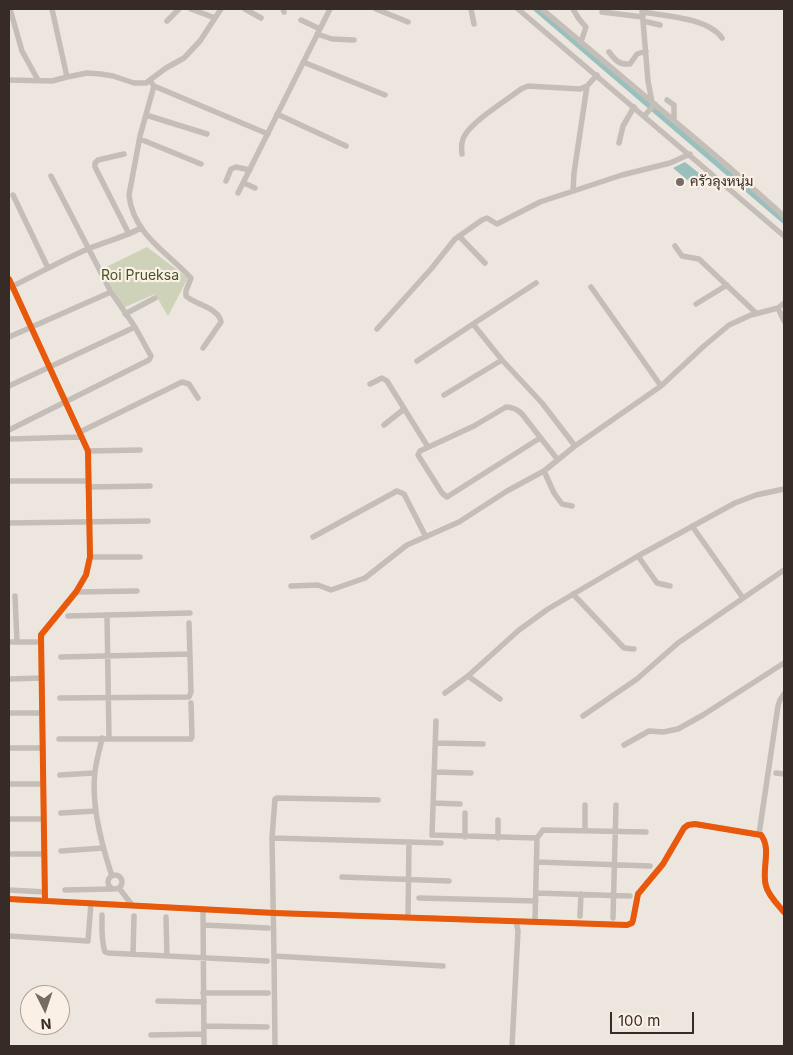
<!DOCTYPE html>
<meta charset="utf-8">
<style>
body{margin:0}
#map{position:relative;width:793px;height:1055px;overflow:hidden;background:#ede6de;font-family:Inter,sans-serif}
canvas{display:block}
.frame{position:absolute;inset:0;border:10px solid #362b26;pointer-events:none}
.north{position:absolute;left:20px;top:985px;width:50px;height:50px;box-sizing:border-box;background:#faf0e5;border:1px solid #aca199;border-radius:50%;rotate:176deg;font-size:14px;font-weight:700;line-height:20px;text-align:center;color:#362b26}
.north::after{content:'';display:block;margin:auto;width:18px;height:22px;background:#766c66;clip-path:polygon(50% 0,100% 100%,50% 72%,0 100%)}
.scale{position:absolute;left:610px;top:1012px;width:84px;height:22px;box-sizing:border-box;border:2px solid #362b26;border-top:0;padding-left:6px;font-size:15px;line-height:18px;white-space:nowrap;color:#362b26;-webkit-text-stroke:4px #faf0e5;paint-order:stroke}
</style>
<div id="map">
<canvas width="793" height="1055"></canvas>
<div class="frame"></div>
<div class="north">N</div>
<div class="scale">100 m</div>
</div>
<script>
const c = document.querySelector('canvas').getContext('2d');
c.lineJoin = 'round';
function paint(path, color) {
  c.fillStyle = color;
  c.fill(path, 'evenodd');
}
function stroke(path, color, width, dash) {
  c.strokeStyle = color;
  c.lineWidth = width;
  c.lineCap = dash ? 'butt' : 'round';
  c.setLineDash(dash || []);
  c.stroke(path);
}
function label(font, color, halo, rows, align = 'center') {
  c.font = font + ' Inter,Sarabun,sans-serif';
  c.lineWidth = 4.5;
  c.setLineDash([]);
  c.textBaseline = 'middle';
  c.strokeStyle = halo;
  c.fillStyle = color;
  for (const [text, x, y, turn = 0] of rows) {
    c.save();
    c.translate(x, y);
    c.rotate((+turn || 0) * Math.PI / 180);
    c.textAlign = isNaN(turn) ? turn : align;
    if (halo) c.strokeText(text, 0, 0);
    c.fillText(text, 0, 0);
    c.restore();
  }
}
paint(new Path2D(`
 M147 247 188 278 168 316 155 294 123 308 102 269Z`), '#ced2b8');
paint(new Path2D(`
 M685 162 705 178V182L698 189 673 168Z`), '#9ac0be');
stroke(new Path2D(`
 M536 9 784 221`), '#9ac0be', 5.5);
stroke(new Path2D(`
 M10 9 22 51 38 80
 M52 9 67 77 87 73 101 74 113 76 134 83H146L166 68 184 58 200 41 221 9
 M191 9 215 18
 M245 9 261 18
 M283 9 284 12
 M376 9 408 22
 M471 9 474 24
 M518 9 784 236
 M542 9 729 167 784 216
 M573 9 579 19 586 27 581 42
 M642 9 648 81 652 102
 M602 12 643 17
 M642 12C666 16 708 18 722 38
 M301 20 320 29
 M167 21 179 9
 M643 21 660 25
 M317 34 332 39 354 40
 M609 52C615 60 619 65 630 64L637 54 646 51
 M303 62 385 95
 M9 80 52 81 67 77
 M150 81 154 86 140 136 129 195C133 234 167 252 191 278L186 291V296C196 305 219 308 221 322L203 348
 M154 86 268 134
 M667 100 674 105V120
 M277 114 346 146
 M146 115 207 134
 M645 115 655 104
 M140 139 201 164
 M619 143 623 126 634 107
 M124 154 98 160 95 163V167L129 234
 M462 154C461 147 461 141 465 135 474 120 507 100 521 89L528 86 580 89 587 86 597 75
 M226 181 231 169 236 167 250 170
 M244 183 255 188
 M573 191 574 173 587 86
 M238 193 330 9
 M13 195 48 268
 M459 236 485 263
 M675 246 682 256 699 259 756 313
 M9 279 88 451 90 557 86 575 76 592 41 635 45 900
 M536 283 473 324 502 360 542 403 575 446
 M591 287 661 386
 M9 288C36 275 62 260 90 248 107 241 125 237 141 228
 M696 304 727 285
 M778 308 784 321
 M125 314 155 298
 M377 329 431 269 455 239 482 220 487 218 497 224 540 202 622 175 670 163 690 154
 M9 337 111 292
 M417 361 473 324
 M370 384 382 378 387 381 428 447
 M9 386 135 327
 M444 395 502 360
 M384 425 404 409
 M9 430 149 360 151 356 135 327 111 292 51 176
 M80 432 182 382 189 384 198 398
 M540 438 447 497 442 493 418 455 420 451 474 426 506 407C513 407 517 409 522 414L558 460
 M9 439 82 437
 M88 451 140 450
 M544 471 554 493 562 504 572 506
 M9 481H88
 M88 487 150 486
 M9 523 148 521
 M692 526 743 598
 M313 537 397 491 404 494 426 537
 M638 556 657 583 670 586
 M90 557H140
 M291 586 318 585 331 590 365 578 407 545 459 522 507 491 544 471 575 446 661 386 704 346 729 325 751 315 778 308 784 303
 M76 592 137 591
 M573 594 624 648 634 649
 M15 596 17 642
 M107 615 109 738
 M68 616 190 613
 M9 642H41
 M61 657 190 654
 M468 676 500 699
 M9 679 42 678
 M445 693 468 676 519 630 548 609 638 556 735 503 756 495 784 489
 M60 698 189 697 191 692 189 623
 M9 713H42
 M583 716 637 679 678 643 784 570
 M436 721 432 835 537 838
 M102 738C100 749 96 761 95 772 91 803 102 846 112 876
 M59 739H191L192 737 191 703
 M436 743 483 744
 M624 745 649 731 663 732 678 729 703 715 784 663
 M9 748H43
 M435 772 471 773
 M776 773 784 774
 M60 775 94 773
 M9 784H43
 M378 800 277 798 275 799 272 838 274 956 443 966
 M434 803 460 804
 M61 813 96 811
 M9 819H44
 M585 830V805
 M759 834 778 706 780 700 784 694
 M465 837V813
 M272 838 441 843
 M498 838V820
 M61 851 103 848
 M9 854H44
 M537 862 650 866
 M108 882a7 7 0 1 1 14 0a7 7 0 1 1-14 0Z
 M342 877 449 881
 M119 888 132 905
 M9 890 45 892
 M65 890 112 889
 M536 893 630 896
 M419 898 536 901
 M9 899 274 913 627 925 632 923 633 920 638 894 663 864 684 828 688 825 695 824 761 835C772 849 761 870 766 886 768 895 778 905 784 912
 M203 909 204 1046
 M102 915C102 928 101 940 105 952L108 953 267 961
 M580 916 581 894
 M166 917 167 956
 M408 918 409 842
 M613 918 616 805
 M535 921 537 838 543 830 646 832
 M203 925 268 928
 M9 936 88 941 91 903
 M133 954 134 916
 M274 956 275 1046
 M203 993H268
 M158 1001 204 1002
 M204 1026 267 1027
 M151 1035 204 1034
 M512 1046 518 931 516 921`), '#c5beb8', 5.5);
stroke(new Path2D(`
 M9 279 88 451 90 557 86 575 76 592 41 635 45 900
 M9 899 274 913 627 925 632 923 633 920 638 894 663 864 684 828 688 825 695 824 761 835C772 849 761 870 766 886 768 895 778 905 784 912`), '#e8590c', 6);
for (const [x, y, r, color] of [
 [680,182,5,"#766c66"]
]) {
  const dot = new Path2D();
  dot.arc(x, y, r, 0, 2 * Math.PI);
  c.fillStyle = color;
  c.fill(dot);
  stroke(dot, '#faf0e5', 2);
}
label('14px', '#362b26', '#faf0e5', [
 ["ครัวลุงหนุ่ม",690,182]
], 'left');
label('14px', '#455528', '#faf0e5', [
 ["Roi Prueksa",140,276]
]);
</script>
